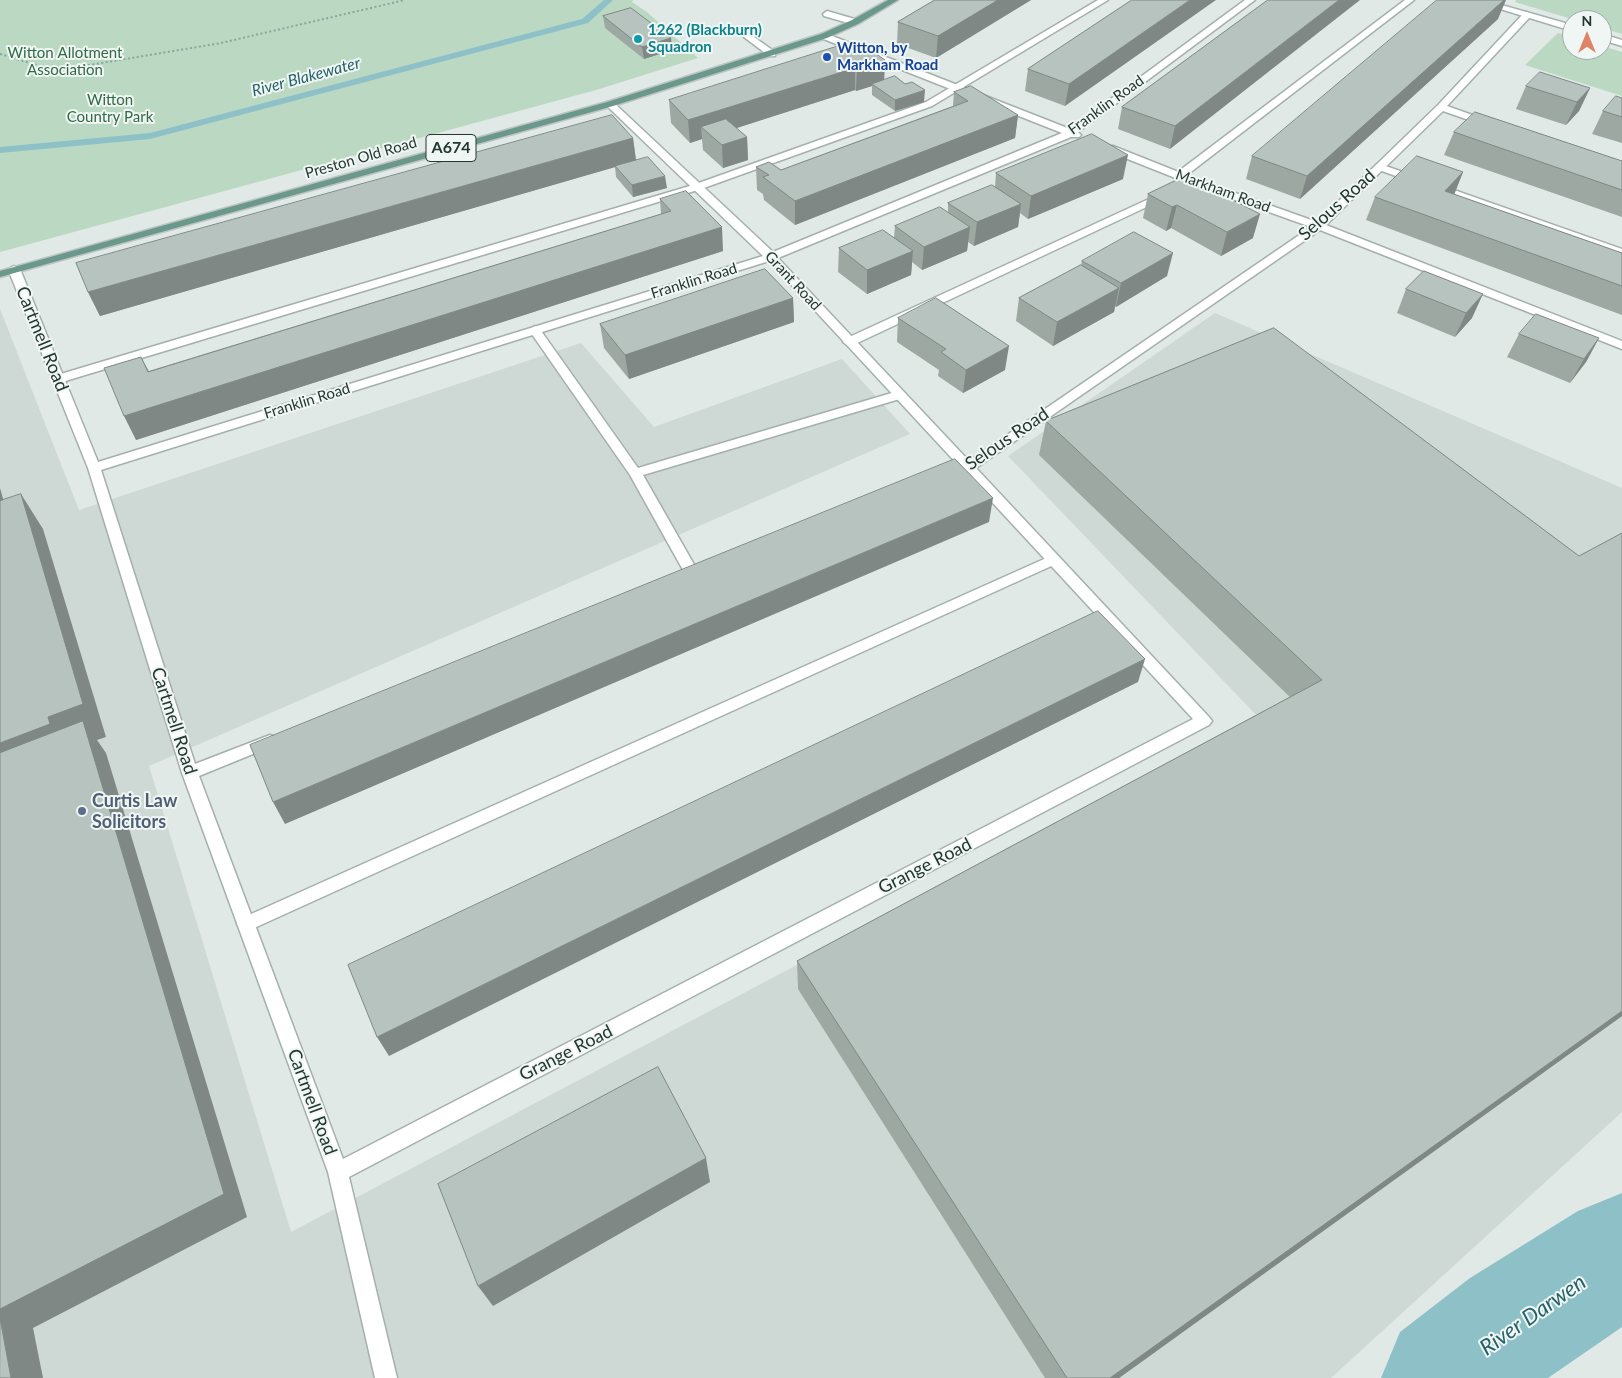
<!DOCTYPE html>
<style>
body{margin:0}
#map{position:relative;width:1622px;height:1378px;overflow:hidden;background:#e0e9e5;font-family:Lato,sans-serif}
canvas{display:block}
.north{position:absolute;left:1562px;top:10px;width:50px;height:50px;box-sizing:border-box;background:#f0f6f3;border:1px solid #9eaaa5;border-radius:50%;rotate:0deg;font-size:14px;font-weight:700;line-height:20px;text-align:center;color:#233731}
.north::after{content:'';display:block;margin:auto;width:18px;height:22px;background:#e08266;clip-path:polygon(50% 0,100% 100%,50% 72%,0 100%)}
</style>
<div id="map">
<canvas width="1622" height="1378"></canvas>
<div class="north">N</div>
</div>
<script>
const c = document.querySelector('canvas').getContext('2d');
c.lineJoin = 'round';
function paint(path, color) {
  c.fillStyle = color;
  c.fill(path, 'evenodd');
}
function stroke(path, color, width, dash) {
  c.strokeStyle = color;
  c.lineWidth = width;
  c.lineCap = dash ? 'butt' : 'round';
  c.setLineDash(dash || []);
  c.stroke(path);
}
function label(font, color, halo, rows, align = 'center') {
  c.font = font + ' Lato,sans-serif';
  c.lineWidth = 4;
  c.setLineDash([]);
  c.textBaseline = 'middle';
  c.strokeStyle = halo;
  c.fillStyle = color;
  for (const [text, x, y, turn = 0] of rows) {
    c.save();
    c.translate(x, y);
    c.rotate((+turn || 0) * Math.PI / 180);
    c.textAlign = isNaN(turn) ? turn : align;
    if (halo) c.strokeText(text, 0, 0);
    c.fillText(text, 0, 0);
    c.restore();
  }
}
paint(new Path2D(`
 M0 309 79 510 581 343 654 427 842 359 910 434 149 766 291 1232 1261 720 1008 456 1215 313 1622 488V1112L1331 1378H0Z`), '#ced8d4');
paint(new Path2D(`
 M0 0H633L632 2 647 12 698 58 596 90 0 252Z
 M1516 0H1622V34L1602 28V20H1575L1515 2Z
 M1558 33 1572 37V50H1602V46L1622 52V96L1525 65Z`), '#bbd8c2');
paint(new Path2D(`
 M604 0H613L588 23 150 139 0 153V147L150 133 582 19Z`), '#8ec0c8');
paint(new Path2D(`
 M1622 1193V1327L1548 1378H1381L1400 1332 1470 1278 1578 1211Z`), '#8ec0c8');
const service = new Path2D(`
 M1098 0H1108L932 106 701 189 62 382H54L52 379 54 376 693 185 926 102Z
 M1405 0H1414L1183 178H1175V174Z
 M827 11 858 20 859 22 855 25 824 16 823 14Z
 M747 32 775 52V56H769L744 37V33Z
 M1380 164 1622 249V256L1376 169V165Z
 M1164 192 1169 195 1168 197 853 345 849 346 843 342 845 339Z
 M535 326 539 328 638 468 895 392H903L905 395 903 398 643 475 700 575 698 579H688L630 475 529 330Z
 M1053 555 1058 557 1060 560 1058 563 252 929 246 932 240 929 237 924 240 919Z`);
const minor = new Path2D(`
 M1245 0H1255L1078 132 1081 135 1079 137H1071L778 258 969 461 1311 227 1188 183 1105 150V146H1113L1196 179 1317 222 1438 105 1524 13 1527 12 1531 15 1530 17 1447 106 1492 122V126H1486L1443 111 1326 225 1622 341V349L1320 230 976 468 1209 717 1212 721 1209 725 349 1177 397 1378H375L328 1172 182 773 88 468 8 269 14 266 20 269 98 462 763 256 607 106V102H613L773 252 1062 133 821 38V34H827L1070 129ZM769 261 959 466 953 471 954 474 959 475 965 473 1193 719 343 1159 199 776 275 745 278 741 275 737 270 735 195 764 101 470Z`);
const secondary = new Path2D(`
 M1471 0H1484L1572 25V31Z
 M1602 34 1622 40V46L1602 40Z`);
const primary = new Path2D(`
 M888 0H898L858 24 827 38 613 106 0 277V271L607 102 821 34 852 20Z`);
stroke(service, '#a4b0ab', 3);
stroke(minor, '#a4b0ab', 3);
stroke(secondary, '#a1b3ac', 3);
stroke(primary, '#bdc3c1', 3);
stroke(new Path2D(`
 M0 54 43 67H78L221 43 405 0`), '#84a99c', 2, [2, 2.5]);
paint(service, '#fff');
paint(minor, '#fff');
paint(secondary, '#fff');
paint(primary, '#6a998c');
paint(new Path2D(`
 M935 0H1031L936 58 897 44 898 22Z
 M1132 0 1065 106 1025 91 1028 69Z
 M1268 0 1170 149 1118 129 1122 107Z
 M603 16 671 38 672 50 644 59 605 28Z
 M1498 19 1300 199 1246 179 1252 156Z
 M864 54 885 60 884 80 924 102 895 111 872 95V86L856 91 855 90 736 128 747 137 748 160 723 168 703 150 702 139 690 143 671 123 669 100Z
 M1526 86 1590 88 1579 111 1566 125 1516 109Z
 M954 92 1018 115 1015 138 795 225 764 200 763 194 757 190 756 167 781 170 953 106Z
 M1622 98V143L1592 134 1603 111Z
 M1454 132 1622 161V217L1444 155Z
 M633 138 636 160 667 188 633 197 616 177 615 167 100 316 88 292Z
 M1463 172 1454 194 1622 253V315L1366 220 1375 197Z
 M996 173 1123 179 1028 219 1020 213 1018 227 974 246 968 242 967 251 922 270 912 262 911 275 867 294 838 272 839 248 894 238 895 226 948 212V203L995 187Z
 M1181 178 1253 238 1221 256 1171 228 1166 231 1143 218 1148 194Z
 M660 199 723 251 136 440 141 357 149 371 661 214Z
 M1082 261 1167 276 1116 307 1115 306 1114 312 1053 346 1016 321 1019 298 1081 265Z
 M1424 271 1472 318 1455 337 1397 313 1406 289Z
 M793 298 794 322 629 379 604 348 600 324Z
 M898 318 1005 370 963 393 938 376 939 370 897 342Z
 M1274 328 1622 1016 1119 1378H1045L798 989 797 961 1290 697 1039 455 1046 421Z
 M1519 334 1599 338 1586 362 1570 383 1507 357Z`), '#9da8a3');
paint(new Path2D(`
 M998 0H1031L936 58 938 36Z
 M1190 0H1216L1065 106 1069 84Z
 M1339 0H1360L1170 149 1175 126Z
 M1504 0H1506L1498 19 1300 199 1307 176Z
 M671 38 672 50 644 59 642 47Z
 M885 60 884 82 872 84V86L856 91 857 69Z
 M855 68V90L712 136 701 127 702 139 690 143 688 120Z
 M1590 88 1579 111 1566 125 1577 102Z
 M925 90 924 102 895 111V100Z
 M1018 115 1015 138 795 225V201Z
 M747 137 748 160 723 168 722 145Z
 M633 138 636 161 100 316 88 292Z
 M1128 155 1123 179 1028 219 1031 196Z
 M1463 172 1454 195 1445 191Z
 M665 176 667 188 633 197 632 185Z
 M1021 204 1018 227 974 246 977 222Z
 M1177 205 1171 228 1166 231 1172 207Z
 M1260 214 1253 238 1221 256 1227 232Z
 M722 227 723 251 136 440 124 416Z
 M970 227 967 251 922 270 924 247Z
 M913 251 911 275 867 294V270Z
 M1173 253 1167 276 1116 307 1121 283Z
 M1119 288 1114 312 1053 346 1057 322Z
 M1483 294 1472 318 1455 337 1466 313Z
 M793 298 794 322 629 379 625 355Z
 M1599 338 1586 362 1570 383 1584 359Z
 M1009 346 1005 370 963 393 966 370Z
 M0 488 14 538 0 517Z
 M21 494 43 529 106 737 97 740 106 753 247 1217 33 1328 43 1378H11L0 1318V743L48 717Z
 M993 498 989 522 285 824 273 802Z
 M1145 659 1138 682 389 1056 377 1037Z
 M1622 1011V1016L1119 1378H1110Z
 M706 1158 710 1182 493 1306 478 1286Z`), '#7f8885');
const building = new Path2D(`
 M935 0H998L938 36 898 22Z
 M1132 0H1190L1069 84 1028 69Z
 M1268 0H1339L1175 126 1122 107Z
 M1437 0H1504L1307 176 1252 156Z
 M631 8 671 38 642 47 603 16Z
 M848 43 864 54 872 51 885 60 857 69 855 68 688 120 669 100Z
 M1540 72 1590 88 1577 102 1526 86Z
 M895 76 905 84 912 82 925 90 895 100 872 84Z
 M971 86 1018 115 795 201 763 177 769 175 756 167 769 162 781 170 968 101 954 92Z
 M1616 96 1622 98V117L1603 111Z
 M1475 112 1622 161V190L1454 132Z
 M612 115 633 138 88 292 76 263Z
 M726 119 747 137 722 145 701 127Z
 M1092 134 1128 155 1031 196 996 173Z
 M1417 156 1463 172 1445 191 1622 253V286L1375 197Z
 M648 157 665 176 632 185 615 166Z
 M1181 178 1204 190 1209 188 1260 214 1227 232 1177 205 1172 207 1148 194Z
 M992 185 1021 204 977 222 948 203Z
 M686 191 722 227 124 416 104 368 141 357 148 372 671 211 660 199Z
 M940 207 970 227 924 247 895 226Z
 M883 230 913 251 867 270 839 248Z
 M1134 232 1173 253 1121 283 1082 261Z
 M1081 265 1119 288 1057 322 1019 298Z
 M765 269 793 298 625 355 600 324Z
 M1424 271 1483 294 1466 313 1406 289Z
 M936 298 1009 346 966 370 941 352 946 349 898 318Z
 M1536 314 1599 338 1584 359 1519 334Z
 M1274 328 1579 556 1622 533V1011L1110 1378H1067L797 961 1322 680 1046 421Z
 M955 459 993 498 273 802 250 745Z
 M21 494 83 704 48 717 50 724 0 743V501Z
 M1098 611 1145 659 377 1037 348 965Z
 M83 721 224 1194 0 1309V753Z
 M658 1067 706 1158 478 1286 438 1184Z
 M0 1318 11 1378H0Z`);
paint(building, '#b6c3be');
stroke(building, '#7f8885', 1);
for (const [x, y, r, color] of [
 [638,39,5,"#0f9aa8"],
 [827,57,5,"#1a4fb4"],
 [82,811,5,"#5c6f8a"]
]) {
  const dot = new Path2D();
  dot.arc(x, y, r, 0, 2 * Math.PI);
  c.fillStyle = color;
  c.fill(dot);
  stroke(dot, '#f0f6f3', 2);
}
label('bold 15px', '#0d838f', '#f0f6f3', [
 ["1262 (Blackburn)",648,30],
 ["Squadron",648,47]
], 'left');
label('bold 15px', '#164399', '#f0f6f3', [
 ["Witton, by",837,48],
 ["Markham Road",837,65]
], 'left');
label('15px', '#326946', '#f0f6f3', [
 ["Witton Allotment",65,53],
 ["Association",65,70],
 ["Witton",110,100],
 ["Country Park",110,117]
]);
label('15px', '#233731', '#f0f6f3', [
 ["Franklin Road",1106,105,-36],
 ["Preston Old Road",361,158,-16],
 ["Markham Road",1223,191,20],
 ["Franklin Road",694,281,-17],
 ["Grant Road",793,281,47],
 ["Franklin Road",307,401,-17]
]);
label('italic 16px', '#25616b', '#f0f6f3', [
 ["River Blakewater",306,77,-15]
]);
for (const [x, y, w] of [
 [451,148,50]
]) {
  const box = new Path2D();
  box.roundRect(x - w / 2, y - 13.5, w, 27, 4);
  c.fillStyle = '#f0f6f3';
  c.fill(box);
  stroke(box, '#233731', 1);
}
label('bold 16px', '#233731', null, [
 ["A674",451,148]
]);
label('18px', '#233731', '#f0f6f3', [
 ["Selous Road",1337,205,-42],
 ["Cartmell Road",42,339,68],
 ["Selous Road",1007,439,-34],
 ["Cartmell Road",174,721,72],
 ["Grange Road",925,866,-27],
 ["Grange Road",566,1053,-27],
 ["Cartmell Road",312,1102,70]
]);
label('bold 18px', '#4e5e75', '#f0f6f3', [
 ["Curtis Law",92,801],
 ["Solicitors",92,822]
], 'left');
label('italic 22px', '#25616b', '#f0f6f3', [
 ["River Darwen",1533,1315,-35]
]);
</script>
